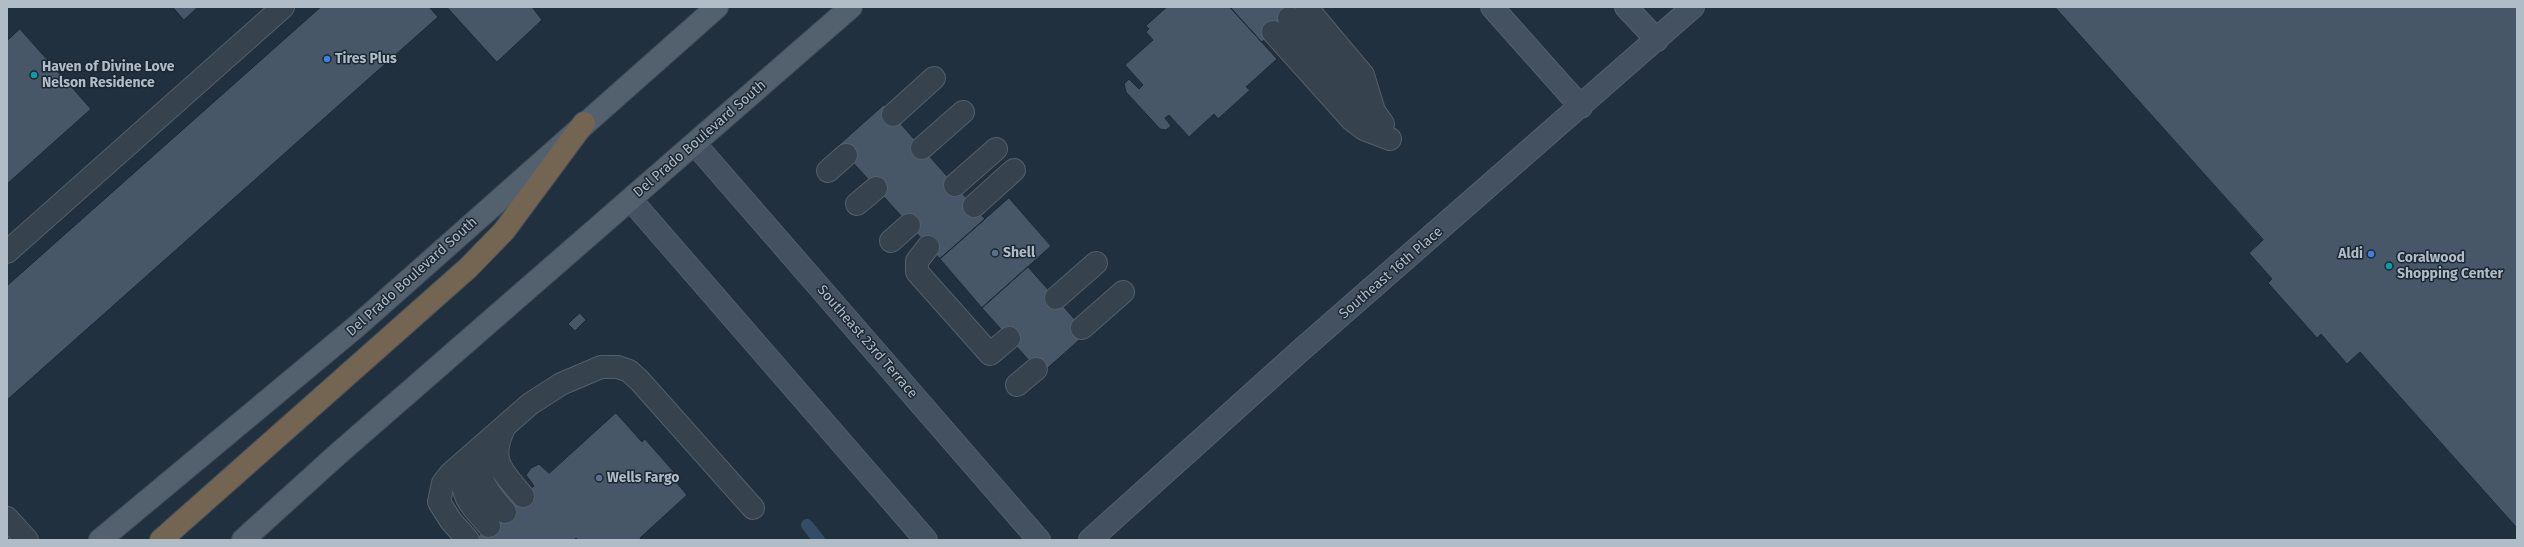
<!DOCTYPE html>
<style>
body{margin:0}
#map{position:relative;width:2524px;height:547px;overflow:hidden;background:#21303e;font-family:"Fira Sans",sans-serif}
canvas{display:block}
.frame{position:absolute;inset:0;border:8px solid #b1bcc9;pointer-events:none}
</style>
<div id="map">
<canvas width="2524" height="547"></canvas>
<div class="frame"></div>
</div>
<script>
const c = document.querySelector('canvas').getContext('2d');
c.lineJoin = 'round';
function stroke(path, color, width, dash) {
  c.strokeStyle = color;
  c.lineWidth = width;
  c.lineCap = dash ? 'butt' : 'round';
  c.setLineDash(dash || []);
  c.stroke(path);
}
function paint(path, color) {
  c.fillStyle = color;
  c.fill(path, 'evenodd');
}
function label(font, color, halo, rows, align = 'center') {
  c.font = font + ' "Fira Sans",sans-serif';
  c.lineWidth = 3;
  c.setLineDash([]);
  c.textBaseline = 'middle';
  c.strokeStyle = halo;
  c.fillStyle = color;
  for (const [text, x, y, turn = 0] of rows) {
    c.save();
    c.translate(x, y);
    c.rotate((+turn || 0) * Math.PI / 180);
    c.textAlign = isNaN(turn) ? turn : align;
    if (halo) c.strokeText(text, 0, 0);
    c.fillText(text, 0, 0);
    c.restore();
  }
}
stroke(new Path2D(`
 M807 525 819 540`), '#344d66', 12);
const building = new Path2D(`
 M173 7H198L184 20Z
 M321 7H429L438 17 7 400V286Z
 M447 7H532L542 20 497 62Z
 M1167 7H1230L1277 59 1246 87 1250 90 1218 119 1214 114 1189 137 1169 115 1165 118 1171 126 1166 130 1160 129 1126 92 1124 84 1129 79 1139 89 1143 85 1125 65 1153 40 1146 32 1149 29 1146 26Z
 M1230 7H1301L1262 42Z
 M2055 7H2517V528L2360 352 2347 364 2321 334 2317 338 2268 283 2272 279 2249 253 2263 240Z
 M20 29 91 109 7 184V41Z
 M884 105 985 219 940 259 838 146Z
 M1009 198 1051 246 982 308 940 259Z
 M1028 267 1087 333 1041 374 982 308Z
 M580 313 586 320 575 331 568 324Z
 M616 413 642 442 645 439 674 472 670 475 687 495 640 538 641 540H578L576 538 574 540H474L534 486 526 475 531 468 539 464 549 473Z`);
paint(building, '#475767');
stroke(building, '#1d2935', 1);
const lane = new Path2D(`
 M1306 7 1363 75 1374 111 1383 124
 M1289 18 1336 75 1374 111
 M1273 32 1352 120 1364 129 1390 139
 M893 115 934 78
 M922 148 963 112
 M828 171 846 155
 M955 185 996 149
 M857 204 876 188
 M974 206 1014 170
 M891 241 909 225
 M928 247 917 261V272L990 354 1009 338
 M7 252 283 7
 M1056 298 1096 263
 M1082 328 1123 292
 M1017 385 1036 369
 M505 426C488 460 501 470 523 496
 M488 441C475 476 481 485 505 512
 M471 457C454 490 467 501 489 526
 M7 518 27 540
 M468 540 451 521 439 502 443 483 450 474 530 404 561 384 601 367H618L629 371 639 380 753 508`);
const secondary = new Path2D(`
 M1492 7 1581 107
 M1626 7 1657 40
 M695 144 1039 540
 M631 200 926 540
 M1090 540 1300 351 1693 7`);
const primary = new Path2D(`
 M100 540 357 326 717 7
 M243 540 339 453 851 7`);
const highway = new Path2D(`
 M161 540 468 268 504 231 584 123`);
stroke(lane, '#545f6c', 24);
stroke(secondary, '#545f6c', 24);
stroke(primary, '#3f4b57', 24);
stroke(highway, '#414c59', 24);
stroke(lane, '#36424e', 22);
stroke(secondary, '#435161', 22);
stroke(primary, '#53616e', 22);
stroke(highway, '#746452', 22);
for (const [x, y, r, color] of [
 [327,59,4,"#3f7fe0"],
 [34,75,4,"#0f9aa8"],
 [995,253,4,"#5c6f8a"],
 [2371,254,4,"#3f7fe0"],
 [2389,266,4,"#0f9aa8"],
 [599,478,4,"#5c6f8a"]
]) {
  const dot = new Path2D();
  dot.arc(x, y, r, 0, 2 * Math.PI);
  c.fillStyle = color;
  c.fill(dot);
  stroke(dot, '#1b2733', 1.5);
}
label('bold 14px', '#b1bcc9', '#1b2733', [
 ["Tires Plus",335,59],
 ["Haven of Divine Love",42,67],
 ["Nelson Residence",42,83],
 ["Shell",1003,253],
 ["Aldi",2363,254,"right"],
 ["Coralwood",2397,258],
 ["Shopping Center",2397,274],
 ["Wells Fargo",607,478]
], 'left');
label('14px', '#b1bcc9', '#1b2733', [
 ["Del Prado Boulevard South",700,139,-41],
 ["Southeast 16th Place",1391,273,-41],
 ["Del Prado Boulevard South",412,277,-42],
 ["Southeast 23rd Terrace",867,342,49]
]);
</script>
